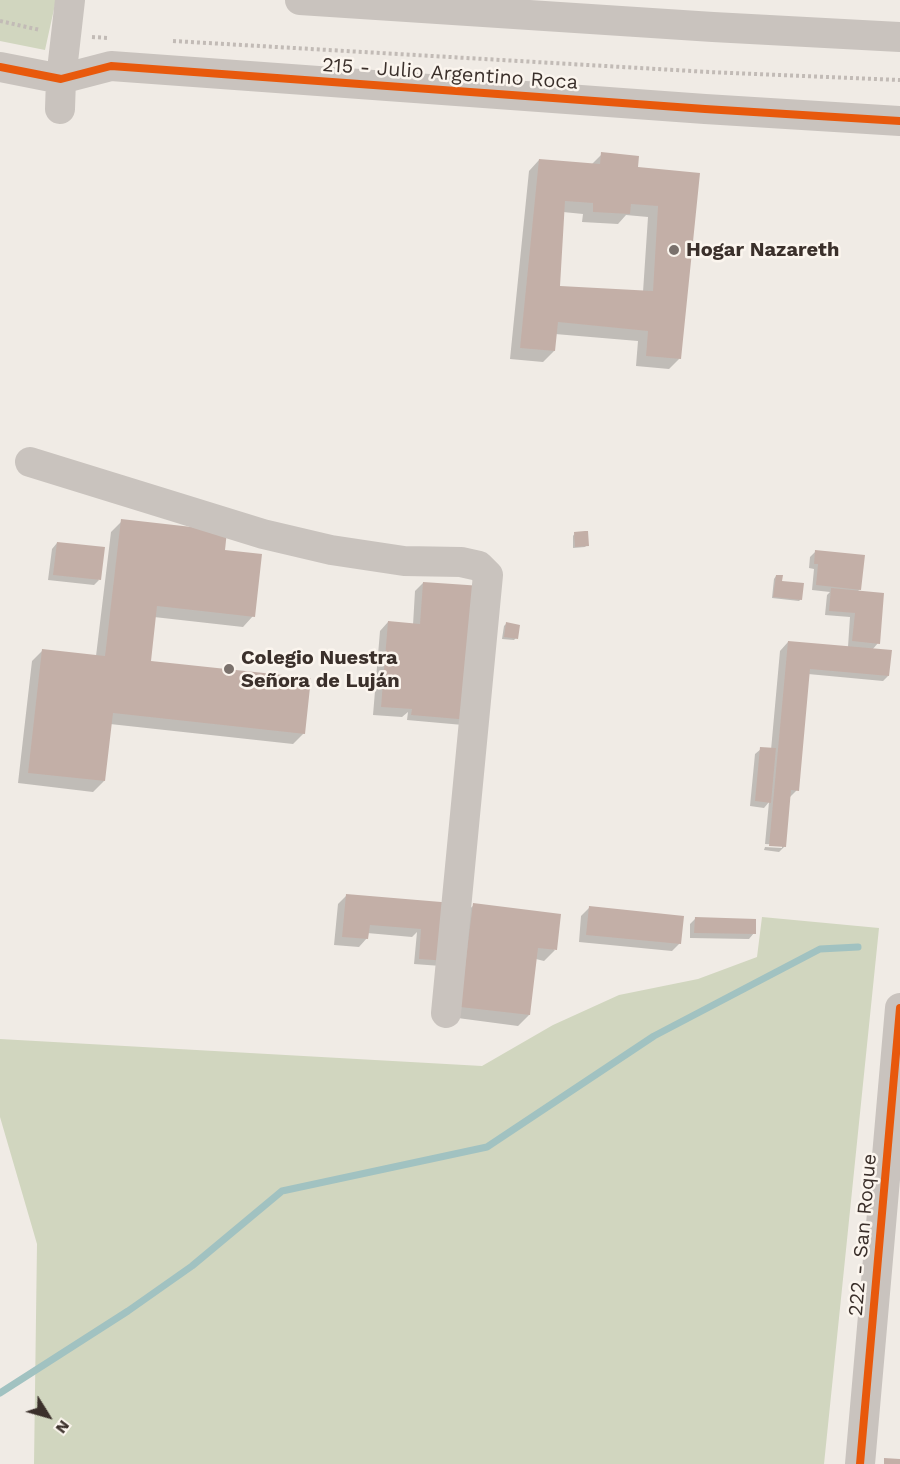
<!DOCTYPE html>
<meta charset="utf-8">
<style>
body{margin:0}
#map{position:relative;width:900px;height:1464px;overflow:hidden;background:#f0ebe5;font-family:"Work Sans",sans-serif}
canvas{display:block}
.north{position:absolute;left:18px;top:1386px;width:60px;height:60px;-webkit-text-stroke:4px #fbf5ee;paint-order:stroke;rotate:127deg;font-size:16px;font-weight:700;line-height:24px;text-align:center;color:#3b302b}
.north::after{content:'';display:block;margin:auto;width:21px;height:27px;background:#3b302b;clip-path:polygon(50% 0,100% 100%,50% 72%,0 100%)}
</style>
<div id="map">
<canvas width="900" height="1464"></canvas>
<div class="north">N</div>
</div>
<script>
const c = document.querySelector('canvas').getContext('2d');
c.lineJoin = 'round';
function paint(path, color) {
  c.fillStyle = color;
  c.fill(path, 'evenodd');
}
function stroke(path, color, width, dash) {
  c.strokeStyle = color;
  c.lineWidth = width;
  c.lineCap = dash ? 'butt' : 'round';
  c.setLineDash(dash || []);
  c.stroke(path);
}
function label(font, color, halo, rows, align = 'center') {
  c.font = font + ' "Work Sans",sans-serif';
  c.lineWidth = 5;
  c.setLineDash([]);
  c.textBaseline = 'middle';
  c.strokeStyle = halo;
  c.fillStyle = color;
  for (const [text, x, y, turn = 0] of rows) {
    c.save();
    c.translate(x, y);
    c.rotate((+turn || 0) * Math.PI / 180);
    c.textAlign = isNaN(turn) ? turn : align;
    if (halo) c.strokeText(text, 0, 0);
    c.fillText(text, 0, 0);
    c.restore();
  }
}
paint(new Path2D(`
 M0 0H56L45 50 0 41Z
 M762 917 879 928 824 1464H34L37 1244 0 1117V1039L482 1066 553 1025 619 995 698 979 757 957Z`), '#d1d6bf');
paint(new Path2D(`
 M602 154 637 168 698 174 680 358 669 369 636 366 638 341 555 334 554 351 543 362 510 359 529 171 539 160 591 165ZM563 212 583 214 582 222 618 224 626 215 648 217 643 292 558 287Z
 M122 521 223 551 253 616 243 627 154 617 149 662 304 733 293 744 110 724 104 781 93 792 18 783 32 661 43 650 96 656 111 532Z
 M575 533 587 545 585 547 573 548V536Z
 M57 543 99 580 94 585 48 580 52 549Z
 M816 551 860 589 857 592 878 643 872 650 888 676 883 681 808 674 797 790 789 798 785 846 779 852 764 850 765 847 782 848V845L765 844 769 802 764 808 750 806 755 754 761 749 771 750 780 651 788 642 848 647 850 617 825 615 827 595 830 592 812 590 814 569 809 568 810 557Z
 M776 576 781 582 801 599 799 601 772 598 774 579Z
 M423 583 463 725 407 720 408 712 402 717 373 715 380 631 388 622 413 625 415 591Z
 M506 624 516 638 514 640 502 639 504 626Z
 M346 896 451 905 441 966 414 964 417 932 412 937 367 933V938L359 947 334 945 338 904Z
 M474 905 555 950 544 961 536 959 529 1015 518 1026 450 1017 463 915Z
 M589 908 680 943 672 951 579 942 581 916Z
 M695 919 754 933 749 939 690 938V924Z`), '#0003');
stroke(new Path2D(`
 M0 1393 128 1311 192 1266 282 1191 487 1147 654 1036 820 949 858 947`), '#a1c2c1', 7);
paint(new Path2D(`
 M601 152 639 156 638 167 700 173 681 359 646 356 648 331 558 322 555 351 520 348 539 159 600 164ZM565 201 593 203V212L630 214 631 204 658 206 653 291 560 286Z
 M121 519 227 531 225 550 262 554 255 617 157 606 151 661 311 678 305 734 113 713 105 781 28 773 42 649 105 656Z
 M585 531H588L589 546 575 547 574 532Z
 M57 542 105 547 101 580 53 575Z
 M815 550 865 555 861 590 816 585 818 564H814Z
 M776 575H783L782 581 804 583 802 600 773 597Z
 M423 582 482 586 470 720 411 715 412 709 381 707 388 621 420 624Z
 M831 588 884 593 880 644 852 641 855 613 829 611Z
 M506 622 520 625 518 639 504 637Z
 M788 641 892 650 889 676 810 669 799 791 791 790 786 847 769 846Z
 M760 747 776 748 771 803 755 801Z
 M346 894 453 903 448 961 419 959 421 929 370 925 368 939 342 937Z
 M473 903 561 914 557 950 538 948 530 1015 460 1007Z
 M589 906 684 916 681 944 586 935Z
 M695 917 756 919V934L694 933Z
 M884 1458 900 1459V1464H884Z`), '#c3afa7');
stroke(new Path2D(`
 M0 21 40 30
 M92 37 109 38
 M173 41 709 72 900 80`), '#c2bbb6', 4, [3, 3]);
stroke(new Path2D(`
 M300 0 713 27 900 37
 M0 67 61 79 111 66 705 109 900 121
 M60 109 61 79 70 0
 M30 462 263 534 331 550 404 561 461 562 479 566 488 575 446 1013
 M860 1464 900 1008`), '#c9c3be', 30);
stroke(new Path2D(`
 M0 67 61 79 111 66 705 109 900 121
 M860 1464 900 1008`), '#e8590c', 8);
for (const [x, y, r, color] of [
 [674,250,6,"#7a716c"],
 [229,669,6,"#7a716c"]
]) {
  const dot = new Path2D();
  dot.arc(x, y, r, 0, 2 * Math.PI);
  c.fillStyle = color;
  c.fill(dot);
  stroke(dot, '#fbf5ee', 2);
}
label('20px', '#3b302b', '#fbf5ee', [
 ["215 - Julio Argentino Roca",450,74,4],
 ["222 - San Roque",863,1235,-85]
]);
label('bold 20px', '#3b302b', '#fbf5ee', [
 ["Hogar Nazareth",686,250],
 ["Colegio Nuestra",241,658],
 ["Señora de Luján",241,681]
], 'left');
</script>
